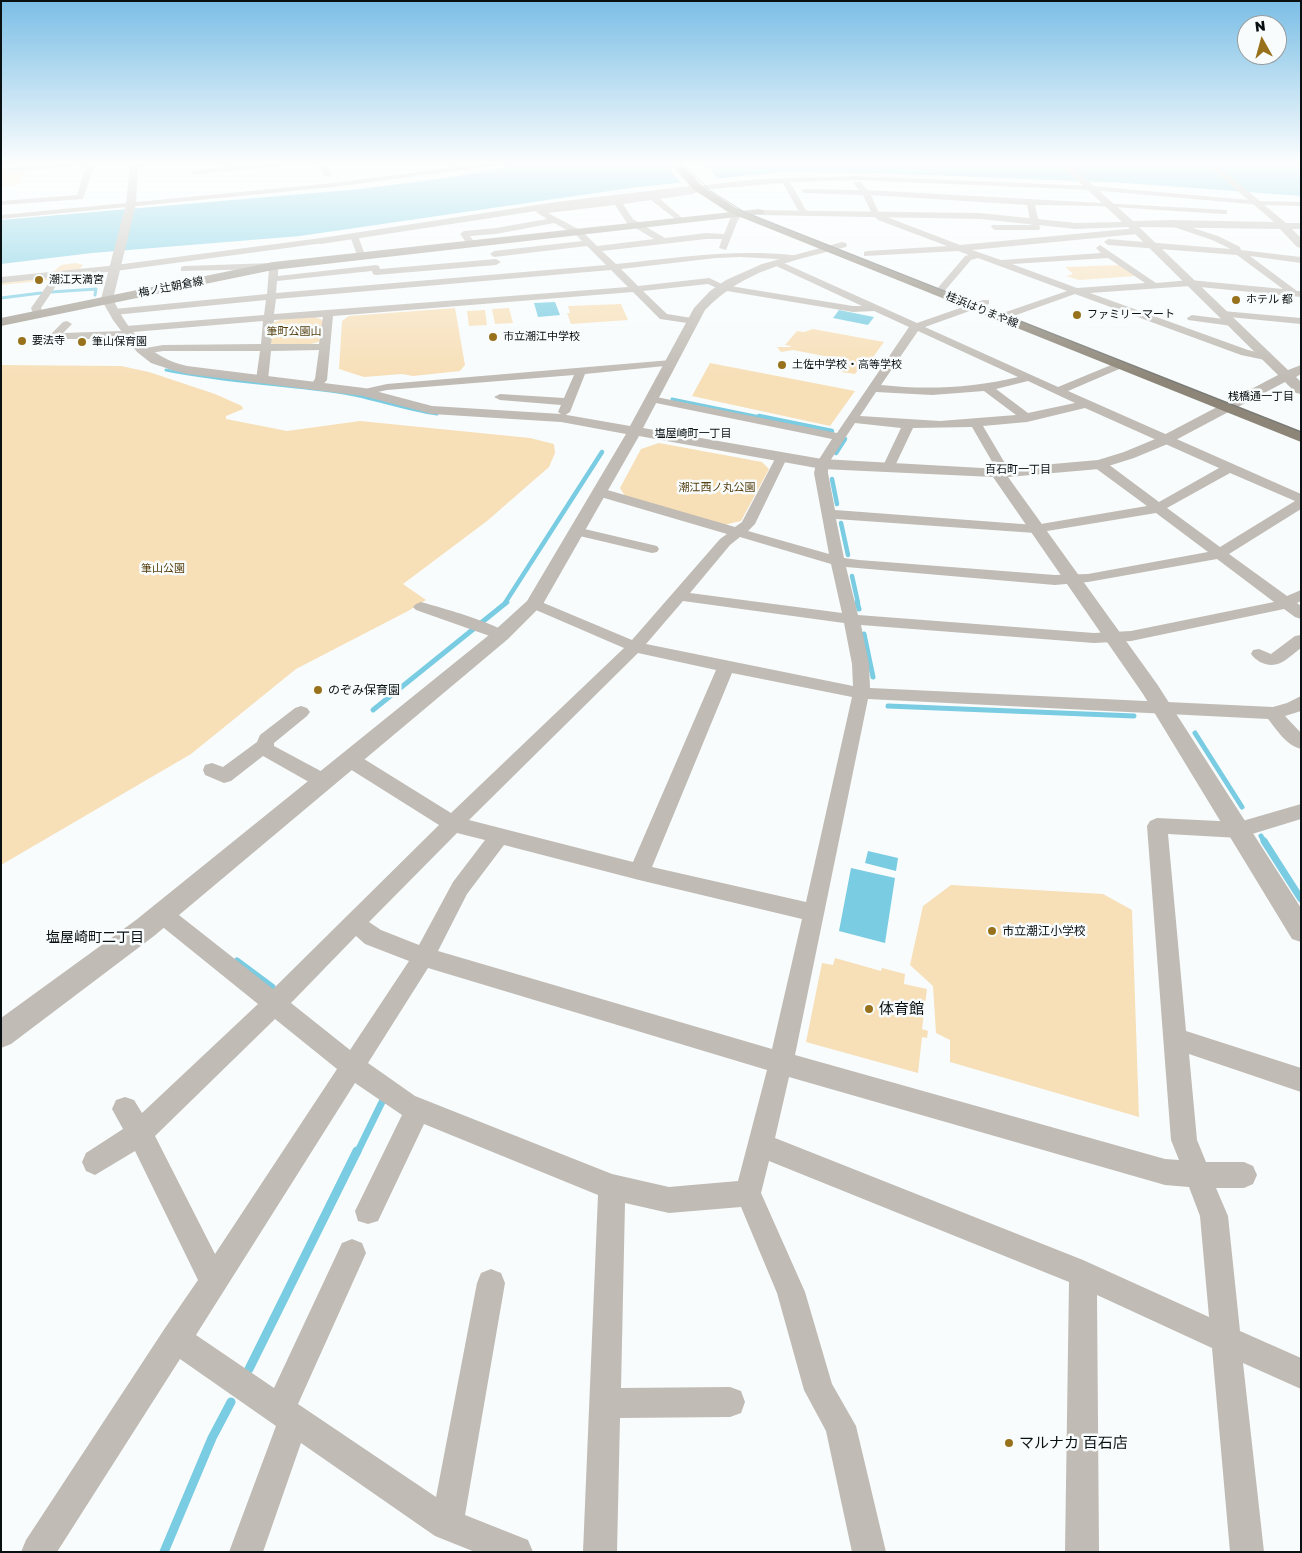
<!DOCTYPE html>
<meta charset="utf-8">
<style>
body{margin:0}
#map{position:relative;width:1302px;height:1553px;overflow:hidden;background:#f8fcfd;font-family:"Golos Text",sans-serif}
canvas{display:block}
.frame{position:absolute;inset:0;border:2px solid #091012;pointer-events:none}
.north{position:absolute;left:1237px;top:15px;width:50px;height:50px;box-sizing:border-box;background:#f8fcfd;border:1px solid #989e9f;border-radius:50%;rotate:353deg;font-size:14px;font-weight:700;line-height:20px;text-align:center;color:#091012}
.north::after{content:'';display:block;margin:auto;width:18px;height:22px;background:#98711d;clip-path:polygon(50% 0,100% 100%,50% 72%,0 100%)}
</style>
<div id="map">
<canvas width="1302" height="1553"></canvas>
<div class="frame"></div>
<div class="north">N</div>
</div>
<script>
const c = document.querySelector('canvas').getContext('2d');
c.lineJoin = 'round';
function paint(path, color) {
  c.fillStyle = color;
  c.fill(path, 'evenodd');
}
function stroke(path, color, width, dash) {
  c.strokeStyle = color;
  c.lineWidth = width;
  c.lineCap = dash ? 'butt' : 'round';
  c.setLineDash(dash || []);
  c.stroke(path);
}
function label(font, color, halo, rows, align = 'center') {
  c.font = font + ' "Golos Text","Noto Sans JP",sans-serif';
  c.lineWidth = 5;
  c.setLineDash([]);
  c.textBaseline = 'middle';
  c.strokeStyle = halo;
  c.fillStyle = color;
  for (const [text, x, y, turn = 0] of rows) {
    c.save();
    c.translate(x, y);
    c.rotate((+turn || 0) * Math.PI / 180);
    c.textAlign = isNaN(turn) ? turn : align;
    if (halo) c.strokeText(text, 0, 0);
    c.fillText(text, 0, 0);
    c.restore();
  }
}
paint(new Path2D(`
 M26 170 19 184 1 186V172Z
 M76 263 83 265 79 270 99 272 98 275 1 285V281L41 277 54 271 61 265Z
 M1120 265 1136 276 1079 280 1066 276 1073 274 1065 267Z
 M621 304 628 320 571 324 567 313H570L568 306Z
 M455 308 465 365 460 371 413 376 402 374 364 377 339 369 342 321 349 316Z
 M509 308 513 323 495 324 492 309Z
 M485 310 487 325 469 326 467 311Z
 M315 317 323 320 321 341C306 347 285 349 270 343L272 323 282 319Z
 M813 329 884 342 868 364 863 363 855 374 842 372 850 361 793 350 781 352 777 347H790L791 346 785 345 797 331 804 332Z
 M710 363 855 391 830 426 692 396Z
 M1 365 121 366 149 372 215 394 242 406 243 409 226 416V419L287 431 360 421 530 438 554 444 555 453 549 467 487 521 403 584 426 600 408 611 296 669 191 754 1 865Z
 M659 443 762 462 769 469 741 521 724 525 625 496 620 488 641 449Z
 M951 885 1103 894 1132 910 1139 1117 950 1062V1040L936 1033 933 986 910 965 923 906Z
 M835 958 881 971 882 968 905 974 904 984 927 989 922 1029 928 1031 927 1038 922 1037 918 1073 806 1042 822 963 833 965Z`), '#f7dfb7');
paint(new Path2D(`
 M534 163H1301V196L1127 183 877 173 780 172 630 188 300 236 92 253 1 264V220L360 189 439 179Z
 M555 302 560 315 538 317 534 303Z
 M839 310 874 317 868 325 833 318Z
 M868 851 898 858 896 871 865 863Z
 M851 868 895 878 885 943 839 931Z`), '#79cce1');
paint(new Path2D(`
 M664 163H703L720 181 683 185Z`), '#f8fcfd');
stroke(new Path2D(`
 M51 292 96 289 95 295
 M1 298 41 293
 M166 370C225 382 285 384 344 393 375 398 405 410 437 414
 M672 399 765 418`), '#79cce1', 3);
stroke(new Path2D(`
 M759 416 832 431
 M836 453 845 439
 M832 479 837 504
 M841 523 848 555
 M852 576 858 603
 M505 603 602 452`), '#79cce1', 4.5);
stroke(new Path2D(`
 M857 602 859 609
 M864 634 873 677
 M888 706 1134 716
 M373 710 507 602
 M1195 733 1242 807
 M1261 836 1265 843`), '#79cce1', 5);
stroke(new Path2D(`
 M1264 841 1301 899
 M237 961 272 987
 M357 1153 382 1102`), '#79cce1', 7);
stroke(new Path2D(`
 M249 1369 357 1151
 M164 1552 212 1438 231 1402`), '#79cce1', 9);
paint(new Path2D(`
 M58 163H84L80 165 1 173V169Z
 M87 163H95L83 199 1 205V201L77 195Z
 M133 163H159L134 167 130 165Z
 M266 163H291L287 165 193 175 189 173 193 171Z
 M483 163H504L500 165 334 187 1 219V215L334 183Z
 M857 176 1091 186 1261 201 1301 202V206L1261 205 1091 190 857 180 790 182 807 212 803 214 799 212 783 183 700 190 693 194 660 199 681 217 682 219 678 221 651 200 623 204 633 219 665 238 706 233 724 234 730 219 737 211H743L744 213 738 220 726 250 719 248 722 239H706L602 251 616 264C675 258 732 249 792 255L795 256V260L741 257 716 258 621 269 638 286 709 278 724 285 853 306H862L774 265V261L777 260 917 323 983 300H989V304L925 327 1058 387 1116 363H1124L1125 365 1124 367 1068 391 1301 494V509L1229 554 1287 596 1301 590V601L1297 603 1301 606V619L1295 617 1284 609 1131 641 1094 643 861 625 869 664 870 688 1273 707 1287 703 1301 696V711L1285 716 1301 733V749C1286 745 1277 730 1268 719L868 699 795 1055 1165 1159 1179 1160 1171 1140 1147 826 1150 821 1157 818 1239 822 1301 804V819L1239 838 1168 834 1186 1031 1301 1068V1092L1189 1054 1197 1140 1206 1162H1244L1253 1166 1257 1175 1253 1184 1244 1188H1216L1228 1216 1240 1331 1301 1358V1389L1243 1363 1264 1552H1230L1212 1348 1097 1295 1099 1552H1065L1069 1282 769 1161 761 1193 805 1292 832 1384 856 1426 886 1552H852L826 1431 804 1390 777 1293 741 1207 669 1213 625 1203 621 1388 730 1387 741 1391 745 1402 741 1413 730 1417 620 1418 617 1552H583L598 1195 424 1124 378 1221 368 1224 358 1221 355 1211 402 1115 355 1083 196 1335 274 1388 342 1243 352 1239 362 1243 366 1253 298 1404 436 1497 477 1283 481 1273 491 1269 501 1273 505 1283 465 1515 528 1540 533 1552H475L435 1536 301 1443 263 1552H229L276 1426 180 1359 57 1552H21L26 1540 165 1328 198 1280 135 1151 95 1175 86 1171 82 1162 86 1153 123 1129 112 1109 116 1100 125 1097 134 1100 142 1113 258 1004 154 920 151 914 154 908 162 905 170 908 273 989 439 825 342 764 340 759 342 754 349 752 356 754 451 813 624 648 529 607 526 604 529 601H539L632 640 720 539 727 534 594 495 592 492 594 489H604L735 527 742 522 777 455H785L787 458 755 524 748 531 829 554 814 473 816 464 832 439 651 402 645 399 647 397 651 396 837 433 909 327 874 311 853 312 721 290 708 284 643 291 667 314 698 319V323L694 324 660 319 633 292 333 316 327 380 319 389 315 390 309 387 315 379 319 350 271 351 268 380 262 383 256 380 260 351H163L144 354 139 351 140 349 163 345 261 344 263 321 133 332V335L114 339H54L49 336 63 322 67 321 72 324 63 333 122 331 121 329 126 326 264 315 266 300 114 315 109 312 114 309 267 294 269 269 181 271V267L184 266 273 263 278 266V276L376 265 379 266 380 269 496 259 501 262 496 265 376 275 373 274 372 271 277 281 276 293 606 265 587 246 494 257 490 254 494 251 582 241 576 235 554 223 496 234 470 236 475 243 471 246 468 245 460 234 464 231 496 228 547 219 536 212 540 210 691 190 698 186 759 179ZM615 205 627 223 654 239 597 246 582 231 548 213ZM611 270 628 287 274 314 276 299ZM323 317 319 344H271L274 320ZM918 331 1018 377C973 388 926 390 881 385ZM1028 381 1075 403 1028 413 996 389ZM984 391 1016 415 940 421 860 416 876 392 932 395ZM1085 408 1219 468 1159 502 1104 461H1094L1093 464 1094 467 1147 506 1035 525 835 510 828 473V464L855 423 901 428 882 468 888 472 894 468 913 428 972 427 994 465 992 473 999 477 1006 473V465L983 426 1027 422ZM1230 473 1295 501 1220 547 1167 508ZM1156 513 1208 552 1088 574 1055 575 859 560 844 558 836 519 1035 533ZM740 537 831 564 842 613 690 593 730 545ZM1217 559 1274 602 1131 631 1094 633 858 615 846 567 1055 585 1088 582ZM683 601 844 623 852 664 853 686 646 644ZM638 653 716 670 633 862 469 820ZM732 673 852 697 806 902 652 867ZM457 833 485 840 453 882 419 945 381 930 369 922ZM504 845 639 880 802 919 772 1049 438 951 467 894ZM356 936 365 944 409 961 350 1050 291 1003ZM428 968 767 1070 738 1181 669 1187 612 1174 415 1096 368 1063ZM275 1019 337 1069 215 1254 155 1136ZM789 1077 1165 1185 1189 1187 1200 1216 1209 1317 1083 1260 775 1138Z
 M855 182H861L867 190 1227 210V214H1224L1096 206 1035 205 1040 228 1039 230H995L991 227 992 225H1031L1027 205 871 195 879 213 884 216 960 245 1137 228 1141 231 1137 234 972 250 1001 260 1101 253 1096 248 1100 245 1156 283 1190 280 1283 289 1237 255 1108 245 1104 242 1108 239 1231 249 1212 240 1168 225V221H1171L1218 236 1240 247 1241 250 1301 257V263L1250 256 1297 291H1301V297L1190 286 1090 293 1248 350 1269 355 1270 357 1265 360 1241 355 1075 294 1005 319H997V315L1067 291 978 258 971 260 942 294H936V290L965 256 969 255 958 251 864 256V252L867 251 947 246 878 220 872 214 863 195 805 193 801 191 805 189 859 190 854 184ZM1108 258 1145 283 1077 288 1012 264Z
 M351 234 358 236 365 255 364 257H358L357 255 350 236Z
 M321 238 324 239V243L108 272 1 283V277L108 266Z
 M53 280 58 283 41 308 43 314 38 317 34 316 31 308 50 281Z
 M1223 311 1301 318V324L1219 316 1218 314Z
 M1192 315 1232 320 1237 323 1232 326 1188 320 1187 318Z
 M671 360 675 361 676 363 675 365 585 374 570 412 564 416 558 412 561 405 500 400 494 397 500 394 564 398 574 375 387 390 364 395 358 392 360 390 387 384Z
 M576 527 657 546 659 549 657 552 652 553 571 534 569 531 571 528Z
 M421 602C436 606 503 625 509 635L507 639 501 640 416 610 413 607 416 604Z
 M1301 635V648C1287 658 1278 671 1260 662 1256 659 1254 658 1251 654L1253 650 1259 649 1271 654 1295 636Z
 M301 706 307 708 310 712 307 716 274 743V746L330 776 332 781 330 786 323 788 316 786 263 756 231 781 224 783 205 775 203 770 205 765 212 763 223 767 257 742 260 735 295 708Z`), '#c0bbb4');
paint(new Path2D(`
 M130 163H138L136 204 113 299C128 332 151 358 187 366L364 388 432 406 561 414 630 426 694 308 710 291 726 280 762 264 842 242 846 243 847 245 846 247C793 261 745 269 705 310L643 428 822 459 982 468 1019 467 1098 460 1124 452 1160 437 1278 375 1128 227 1076 229 980 219 759 215 754 212 756 210 980 213 1076 223 1122 222 1059 163H1068L1133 221 1171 220 1274 222 1205 163H1214L1286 223H1301V229H1292L1301 238V248L1297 247 1280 229 1139 227 1288 370 1301 365V374L1296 377 1301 382V394L1296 393 1285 382 1170 443 1134 458 1099 469 1008 477 1157 684 1301 908V942L1292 939 1143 694 993 477 822 469 639 436 543 604 508 639 154 936 11 1044 1 1048V1018L136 920 494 631 527 601 626 434 561 422 432 414 363 396 187 374 172 370 151 363 137 352 113 320 101 299 126 204Z
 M318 163H326L331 174 330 176H324Z
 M698 185 701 186V190L556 208 321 244 316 241 321 238 556 202Z`), '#c0bbb4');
paint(new Path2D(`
 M759 209 763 210 765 212 763 214 273 270 1 326V318L273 262Z`), '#a29c91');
paint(new Path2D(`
 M670 163H681L702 186 736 208 1301 431V442L728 212 694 190Z`), '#8d8678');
stroke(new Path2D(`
 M681 163 711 191 746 213 1301 432`), '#72787a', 1);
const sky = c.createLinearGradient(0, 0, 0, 380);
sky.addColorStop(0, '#7bbee5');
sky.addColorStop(0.43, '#fcfefe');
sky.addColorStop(1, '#fcfefe00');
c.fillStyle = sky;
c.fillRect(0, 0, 1302, 380);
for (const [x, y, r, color] of [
 [39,280,5,"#98711d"],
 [1236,300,5,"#98711d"],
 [1077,315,5,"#98711d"],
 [493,337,5,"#98711d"],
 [22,341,5,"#98711d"],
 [82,342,5,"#98711d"],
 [782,365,5,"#98711d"],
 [318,690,5,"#98711d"],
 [992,931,5,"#98711d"],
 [869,1009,5,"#98711d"],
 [1009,1443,5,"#98711d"]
]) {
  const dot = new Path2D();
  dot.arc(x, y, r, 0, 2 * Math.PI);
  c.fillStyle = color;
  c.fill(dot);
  stroke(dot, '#f8fcfd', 2);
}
label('11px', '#091012', '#f8fcfd', [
 ["潮江天満宮",49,280],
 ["ホテル 都",1246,300],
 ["ファミリーマート",1087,315],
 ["市立潮江中学校",503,337],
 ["要法寺",32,341],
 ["筆山保育園",92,342],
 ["土佐中学校・高等学校",792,365]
], 'left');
label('11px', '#091012', '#f8fcfd', [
 ["梅ノ辻朝倉線",171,287,-11],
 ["桂浜はりまや線",982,310,22]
]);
label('11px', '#553e0e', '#f8fcfd', [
 ["筆町公園山",294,332],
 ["潮江西ノ丸公園",717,488],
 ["筆山公園",163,569]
]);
label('11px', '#091012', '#f8fcfd', [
 ["桟橋通一丁目",1261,397],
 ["塩屋崎町一丁目",693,434],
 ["百石町一丁目",1018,470]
]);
label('12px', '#091012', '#f8fcfd', [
 ["のぞみ保育園",328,690],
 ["市立潮江小学校",1002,931]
], 'left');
label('14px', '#091012', '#f8fcfd', [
 ["塩屋崎町二丁目",95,938]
]);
label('15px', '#091012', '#f8fcfd', [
 ["体育館",879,1009],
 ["マルナカ 百石店",1019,1443]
], 'left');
</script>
